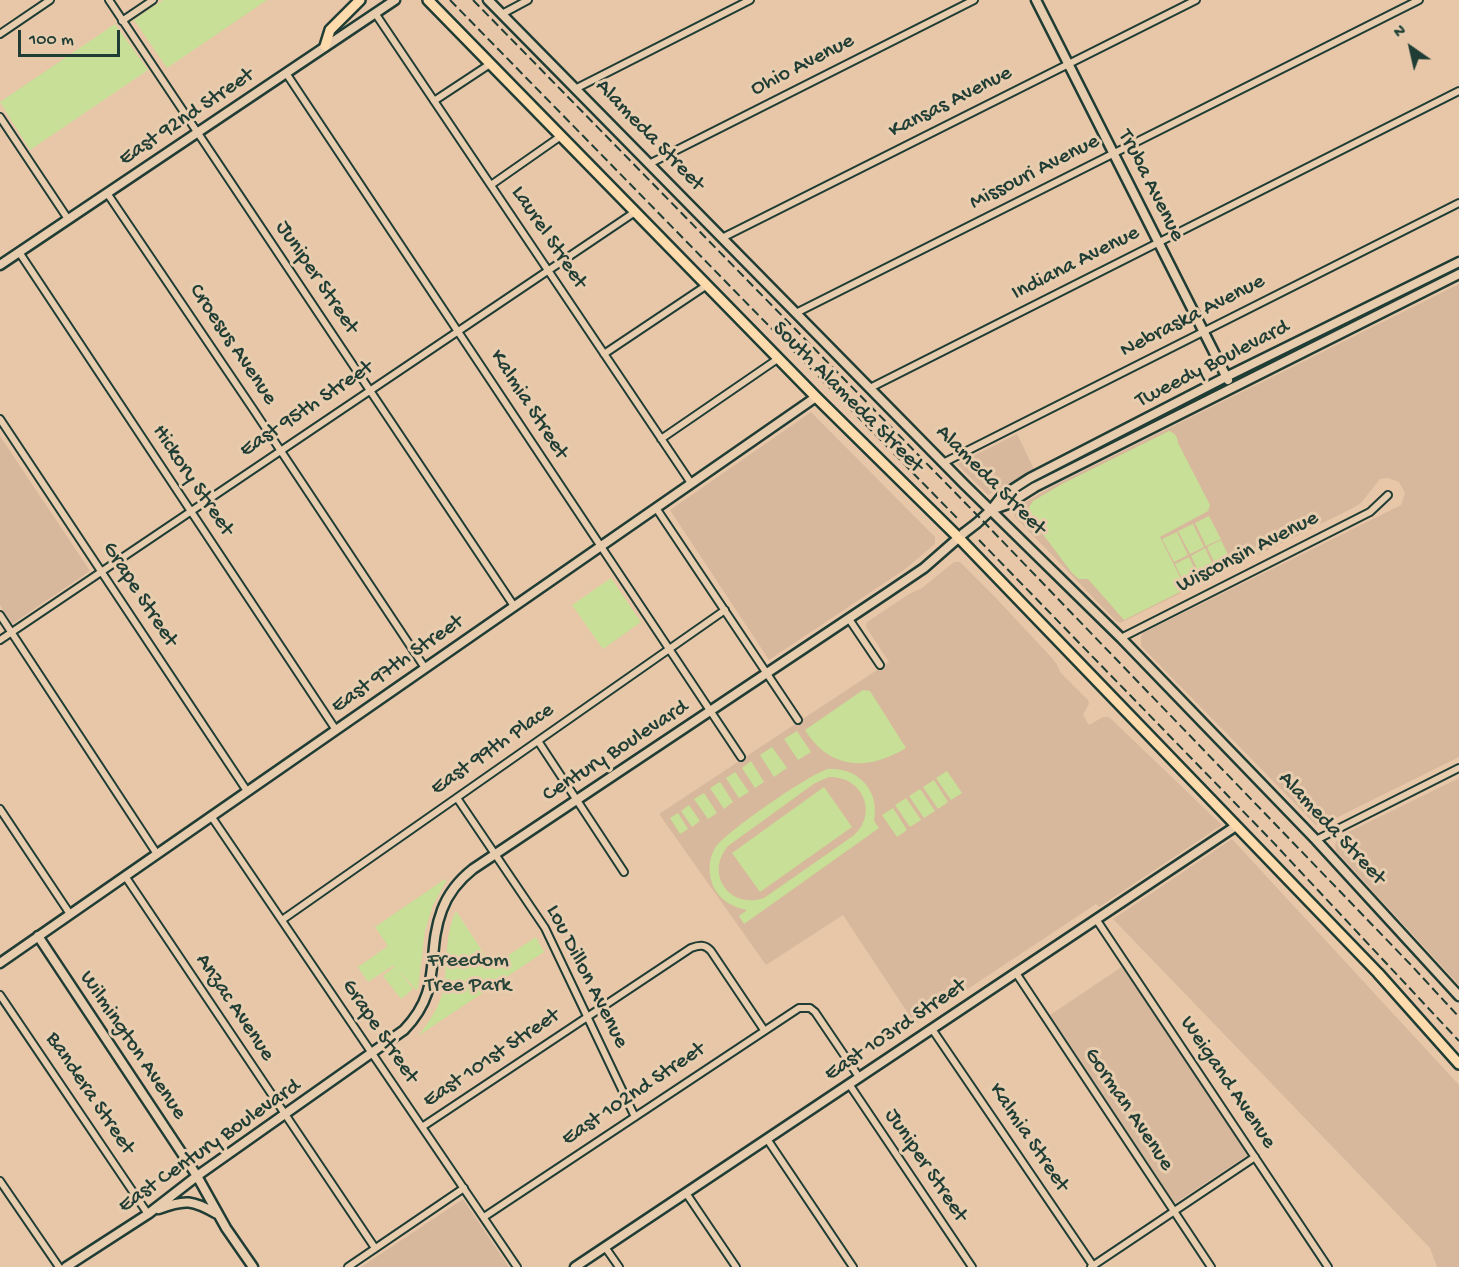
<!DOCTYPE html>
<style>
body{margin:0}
#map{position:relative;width:1459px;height:1267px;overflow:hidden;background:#e8c7a9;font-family:"Gochi Hand",sans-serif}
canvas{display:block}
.north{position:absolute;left:1381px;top:18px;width:60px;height:60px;-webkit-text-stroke:4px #e7ccae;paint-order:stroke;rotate:326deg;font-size:16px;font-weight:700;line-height:24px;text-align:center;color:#1f3d34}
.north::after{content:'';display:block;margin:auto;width:21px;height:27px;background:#1f3d34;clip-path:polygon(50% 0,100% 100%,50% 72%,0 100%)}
.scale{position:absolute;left:18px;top:30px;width:102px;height:27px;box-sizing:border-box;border:3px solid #1f3d34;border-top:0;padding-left:8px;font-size:18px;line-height:21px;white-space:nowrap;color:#1f3d34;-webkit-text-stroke:4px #e7ccae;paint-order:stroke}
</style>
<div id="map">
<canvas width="1459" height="1267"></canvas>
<div class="north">N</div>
<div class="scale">100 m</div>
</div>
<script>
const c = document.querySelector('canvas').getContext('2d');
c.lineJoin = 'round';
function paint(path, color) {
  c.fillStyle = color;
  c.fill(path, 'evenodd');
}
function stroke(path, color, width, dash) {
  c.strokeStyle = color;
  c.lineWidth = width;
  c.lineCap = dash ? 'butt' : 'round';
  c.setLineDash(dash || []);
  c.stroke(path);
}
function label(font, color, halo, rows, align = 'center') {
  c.font = font + ' "Gochi Hand",sans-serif';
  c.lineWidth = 6;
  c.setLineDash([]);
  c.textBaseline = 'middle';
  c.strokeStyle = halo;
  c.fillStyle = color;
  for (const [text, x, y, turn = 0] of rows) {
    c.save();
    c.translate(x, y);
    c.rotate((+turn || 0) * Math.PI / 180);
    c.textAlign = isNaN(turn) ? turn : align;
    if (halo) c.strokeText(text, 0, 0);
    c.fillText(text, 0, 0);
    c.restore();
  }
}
paint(new Path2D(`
 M1459 284V757L1322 825H1316L1141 646V637L1143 633 1401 505 1405 493 1399 482 1388 478 1380 479 1361 503 1353 508 1120 623 1116 621 1015 517 1014 509 1055 485Z
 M811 412 935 537V544L904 570 769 660 670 510Z
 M1017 434 1034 469 988 495 957 464Z
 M0 436 90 571 12 624 0 605Z
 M954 562H960L996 598 1052 658 1058 666 1060 672 1088 700 1089 704 1083 715 1089 725 1103 717H1109L1222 825 1099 907 1096 904 915 1024 843 915 766 965 659 814 889 662 866 627 867 622 909 594 922 588Z
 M1459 778V985L1336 851 1335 845 1337 839 1340 836Z
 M1232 839 1459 1085V1267H1437L1430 1248 1113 919Z
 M1123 966 1249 1154 1174 1204 1047 1017Z
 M463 1199 509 1267H361Z`), '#d8b89c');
paint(new Path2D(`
 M163 0H267L167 68 134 20Z
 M115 24 148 70 30 150 0 102Z
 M1169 431C1176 434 1177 436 1178 443L1210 505 1208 511 1160 537 1186 589 1124 620 1088 579H1079L1072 573 1030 517 1029 507 1033 501 1062 484Z
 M1209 516 1221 539 1206 546 1195 523Z
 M1193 524 1204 547 1190 554 1178 531Z
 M1177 532 1188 555 1174 562 1162 539Z
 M1221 540 1232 563 1218 570 1207 547Z
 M1205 548 1216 571 1202 579 1191 556Z
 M1189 557 1200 580 1186 587 1175 564Z
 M611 578 641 622 603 649 572 605Z
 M863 690 870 691 906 748C868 771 830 770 805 730Z
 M797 731 811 752 798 760 784 739Z
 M772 747 787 768 774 777 760 755Z
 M751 761 764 782 755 788 742 768Z
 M828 769C859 767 880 791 874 821L879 828 744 924 739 916 747 910C733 907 721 901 714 888 708 875 708 860 715 848 724 833 811 773 828 769ZM829 777C863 776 879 814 853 836L764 898C730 910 704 874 728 846L815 783Z
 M947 771 962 793 951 800 936 778Z
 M735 772 749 792 739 798 726 778Z
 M934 780 948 802 938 809 923 787Z
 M720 782 733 802 724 809 710 788Z
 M824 787 852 827 760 892 732 853Z
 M920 789 935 811 924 818 909 796Z
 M704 793 717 813 708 819 694 799Z
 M906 798 921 820 910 827 895 805Z
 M689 805 700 821 692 827 681 811Z
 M893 808 907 830 897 837 882 815Z
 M678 813 688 829 680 834 670 818Z
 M445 879 446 881 433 905 425 931 418 989 416 990 397 968 413 989 401 999 383 976 395 966 394 965 368 982 358 967 388 946 375 927Z
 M456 911 492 966 536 937 544 952 418 1036C428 1023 439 1008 443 991 448 964 444 936 456 911Z`), '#c7df96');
const street = new Path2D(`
 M109 0 514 606
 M375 13 691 483
 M502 14 528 0
 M122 21 153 0
 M0 34 50 0
 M286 73 741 757
 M575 89 750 0
 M434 101 490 64
 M0 117 68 219
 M649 164 974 0
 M491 185 561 136
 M107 193 253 409 425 668
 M722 238 1196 0
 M19 252 336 730
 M796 313 1419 0
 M604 354 707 285
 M870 388 1459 91
 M0 419 247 791
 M661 439 779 358
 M943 463 1459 203
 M656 508 798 720
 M0 615 157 854
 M849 619 880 665
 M1121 638 1370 512 1388 495
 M0 640 635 212
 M538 741 624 872
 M457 798 545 928 635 1117
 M0 809 70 914
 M211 816 517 1267
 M1316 840 1459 768
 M125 876 375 1248
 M1096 919 1328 1267
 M282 920 725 610
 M1016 973 1211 1267
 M0 995 148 1214
 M932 1029 1094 1267
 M849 1084 972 1267
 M422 1127 691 948C699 945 705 944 711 951L764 1030
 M767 1139 853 1267
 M0 1181 59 1267
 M686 1193 736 1267
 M484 1217 799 1008H810L815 1012 859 1077
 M605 1247 619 1267
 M348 1267 464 1188
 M1091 1267 1255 1157`);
const secondary = new Path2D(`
 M488 0 964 484 1121 638 1316 840 1459 996
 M1036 0 1228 380
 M0 265 395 0
 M991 510 1008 504 1035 487 1459 274
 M977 523 991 510 1002 496 1030 478 1226 377 1459 262
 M38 936 197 1176 226 1228 253 1267
 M0 963 816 397
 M159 1209C185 1199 193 1200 217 1214
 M66 1267 148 1214 197 1176 404 1030C444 989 425 955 442 910 448 894 459 880 473 869L887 593 924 568 964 533
 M575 1267 1236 826`);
const primary = new Path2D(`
 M428 0 816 397 959 538 1378 973 1459 1064
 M325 46 330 30 360 0`);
stroke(street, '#1f3d34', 10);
stroke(secondary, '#1f3d34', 13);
stroke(primary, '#1f3d34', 14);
stroke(street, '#e7ccae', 6);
stroke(secondary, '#e7ccae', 8);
stroke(primary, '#fedbac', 9);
stroke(new Path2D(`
 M450 0 957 518
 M473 0 981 519 1411 965 1459 1017
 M979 540 1270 839 1459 1041`), '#1f3d34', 2, [9, 4.5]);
const secondaryBridge = new Path2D(`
 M964 533 977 523`);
stroke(secondaryBridge, '#1f3d34', 13, []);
stroke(secondaryBridge, '#e7ccae', 8);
label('22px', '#1f3d34', '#e7ccae', [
 ["Ohio Avenue",803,66,-27],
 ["Kansas Avenue",951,103,-27],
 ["East 92nd Street",187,118,-34],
 ["Alameda Street",649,136,46],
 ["Missouri Avenue",1035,173,-27],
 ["Truba Avenue",1150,186,63],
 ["Laurel Street",548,238,56],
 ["Indiana Avenue",1076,264,-27],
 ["Juniper Street",316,278,56],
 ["Nebraska Avenue",1193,317,-27],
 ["Croesus Avenue",232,345,56],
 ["Tweedy Boulevard",1213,365,-27],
 ["South Alameda Street",847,398,45],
 ["Kalmia Street",528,405,57],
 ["East 95th Street",307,410,-34],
 ["Hickory Street",192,481,56],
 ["Alameda Street",990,481,45],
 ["Wisconsin Avenue",1248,553,-27],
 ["Grape Street",139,595,57],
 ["East 97th Street",398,665,-35],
 ["East 99th Place",493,750,-35],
 ["Century Boulevard",616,752,-33],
 ["Alameda Street",1331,829,47],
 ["Lou Dillon Avenue",586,977,63],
 ["Anzac Avenue",234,1008,56],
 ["East 103rd Street",896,1031,-34],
 ["Grape Street",379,1032,56],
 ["Wilmington Avenue",132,1046,56],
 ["East 101st Street",492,1059,-34],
 ["Weigand Avenue",1227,1083,56],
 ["Bandera Street",89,1094,56],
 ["East 102nd Street",634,1095,-34],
 ["Gorman Avenue",1128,1110,56],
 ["Kalmia Street",1028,1138,56],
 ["East Century Boulevard",210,1147,-35],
 ["Juniper Street",925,1166,56]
]);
label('22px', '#274539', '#e7ccae', [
 ["Freedom",468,962],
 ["Tree Park",468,987]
]);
</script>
